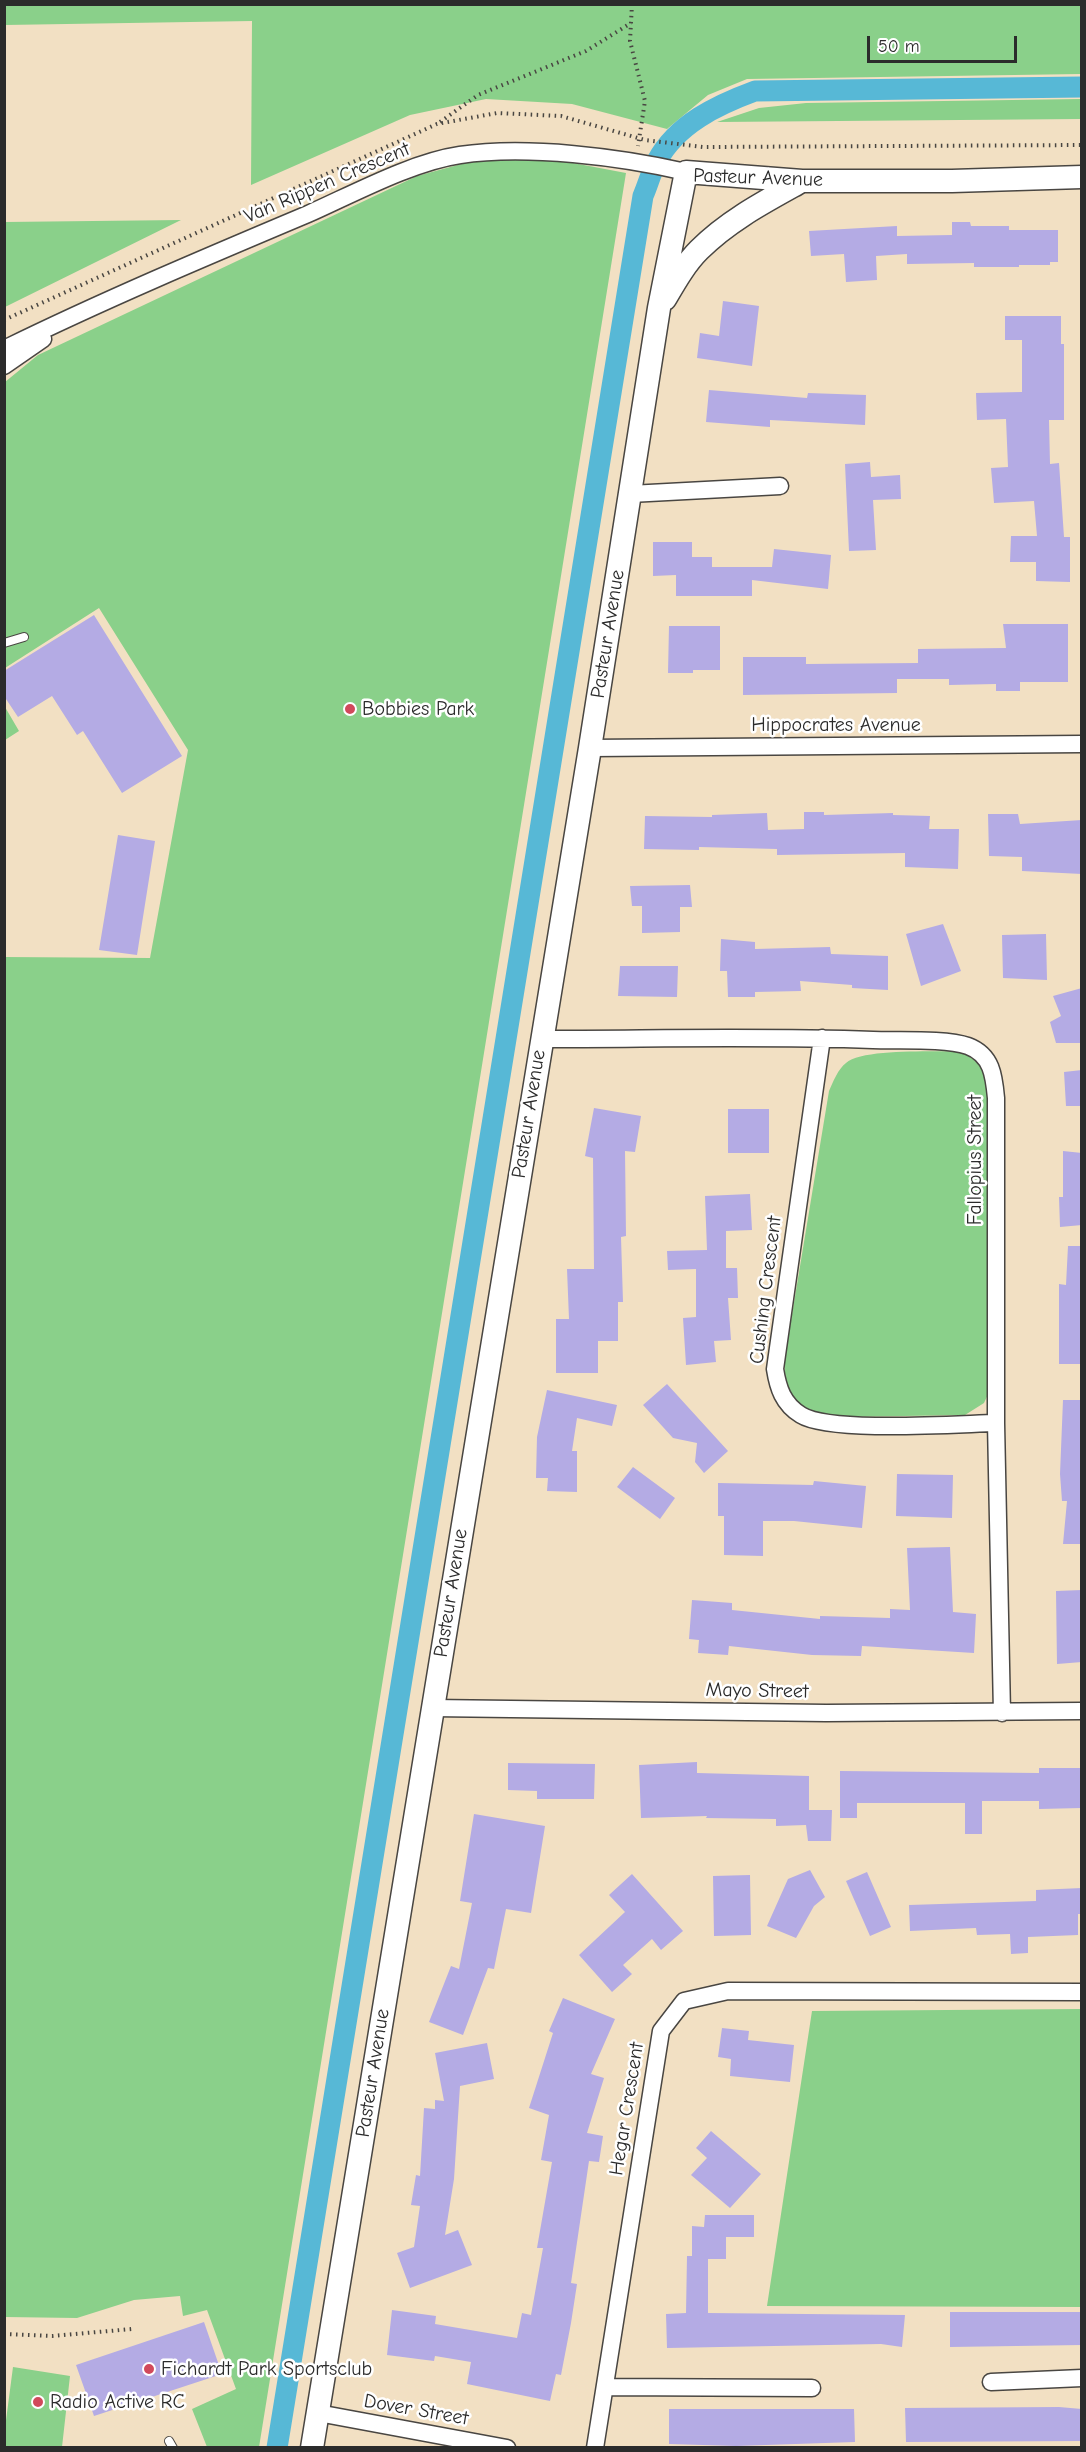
<!DOCTYPE html>
<style>
body{margin:0}
#map{position:relative;width:1086px;height:2452px;overflow:hidden;background:#f2e0c3;font-family:"Comic Neue",sans-serif}
canvas{display:block}
.frame{position:absolute;inset:0;border:6px solid #2b2b2b;pointer-events:none}
.scale{position:absolute;left:867px;top:36px;width:150px;height:27px;box-sizing:border-box;border:3px solid #2b2b2b;border-top:0;padding-left:8px;font-size:18px;line-height:21px;white-space:nowrap;color:#2b2b2b;-webkit-text-stroke:4px #fff;paint-order:stroke}
</style>
<div id="map">
<canvas width="1086" height="2452"></canvas>
<div class="frame"></div>
<div class="scale">50 m</div>
</div>
<script>
const c = document.querySelector('canvas').getContext('2d');
c.lineJoin = 'round';
function paint(path, color) {
  c.fillStyle = color;
  c.fill(path, 'evenodd');
}
function stroke(path, color, width, dash) {
  c.strokeStyle = color;
  c.lineWidth = width;
  c.lineCap = dash ? 'butt' : 'round';
  c.setLineDash(dash || []);
  c.stroke(path);
}
function label(font, color, halo, rows, align = 'center') {
  c.font = font + ' "Comic Neue",sans-serif';
  c.lineWidth = 5;
  c.setLineDash([]);
  c.textBaseline = 'middle';
  c.strokeStyle = halo;
  c.fillStyle = color;
  for (const [text, x, y, turn = 0] of rows) {
    c.save();
    c.translate(x, y);
    c.rotate((+turn || 0) * Math.PI / 180);
    c.textAlign = isNaN(turn) ? turn : align;
    if (halo) c.strokeText(text, 0, 0);
    c.fillText(text, 0, 0);
    c.restore();
  }
}
paint(new Path2D(`
 M4 5H1081V74L747 79 708 95 667 129 572 104 486 99 410 115 251 185 252 21 5 25Z
 M1081 99V119L717 122 759 108 806 103Z
 M480 159H552L626 173 259 2447H207L192 2409 236 2389 207 2310 183 2316 180 2296 134 2300 77 2318 5 2317V957L150 958 188 750 99 608 5 668V382L38 355 417 176Z
 M181 220 5 307V222Z
 M5 707 19 731 5 740H4Z
 M961 1051C980 1063 985 1068 989 1090L991 1388 984 1403 965 1415 843 1417 816 1415 791 1397 786 1382 784 1363 829 1091C833 1082 838 1069 846 1063 862 1048 937 1052 961 1051Z
 M1081 2009V2307L767 2306 812 2011Z
 M13 2367 70 2376 62 2447H5V2428Z`), '#8ad08a');
stroke(new Path2D(`
 M277 2448 643 196C648 185 651 172 657 161 677 124 717 105 755 91L1082 87`), '#57b8d6', 21);
paint(new Path2D(`
 M952 222H970L971 226H1009V230H1058V262H1050V265H1019V267H974V263L907 264V254L876 256 877 280 846 282 844 254 811 256 809 231 897 226V236L952 235Z
 M723 301 759 306 752 366 697 358 700 333 719 336Z
 M1005 316H1061V344H1064V420H1049L1050 464 1059 463 1064 537H1070V582L1036 581V562H1010L1011 536H1037L1034 501 994 503 991 468 1008 467 1006 419 977 420 976 393 1022 392V340H1005Z
 M709 390 807 398 808 393 866 395 865 425 770 420V427L706 422Z
 M870 462 871 477 900 475 901 499 873 500 876 550 849 551 845 464Z
 M653 542H692V557H712V567H772L774 549 831 555 828 589 752 580V596H676V575L653 576Z
 M94 615 182 756 122 793 83 731 77 735 52 696 18 717 4 696V671Z
 M1003 624H1068V682H1020V691H996V684L949 685V679H897V693L743 695V657H806V664L918 663V649L1006 648Z
 M669 626H720V670H693V673H668Z
 M804 812H824V815L893 813V815L930 816 929 829H959L958 869 905 867V853L777 855V849L699 847V850L644 849 645 816 712 817V815L767 813 768 830 804 829Z
 M988 814H1018L1020 824 1082 820V874L1022 871V857L989 856Z
 M118 835 155 841 137 955 99 950Z
 M690 885 692 907H680V932L642 933V906H632L630 886Z
 M943 924 961 971 921 986 906 934Z
 M1046 934 1047 980 1003 978 1002 935Z
 M721 939 755 942V949L830 947 831 954 888 956V990L852 988V985L800 981 801 991 755 992V997H728L727 971H720Z
 M620 966H678L677 997 618 996Z
 M1082 988V1043H1056L1050 1022 1061 1016 1053 996Z
 M1082 1070V1106H1066L1064 1072Z
 M594 1108 641 1116 635 1152 625 1151 626 1236 621 1237 623 1302H618V1341H598V1373H556V1319H569L567 1269H594L593 1158 585 1156Z
 M728 1109H769V1153H728Z
 M1063 1151 1082 1153V1225L1060 1227 1059 1197H1063Z
 M750 1194 752 1230 726 1231V1268H737L738 1298H728L731 1340 714 1341 716 1362 686 1365 683 1318 696 1317V1269L668 1270 667 1251 707 1250 705 1196Z
 M1068 1246H1082V1364H1059V1284L1066 1285Z
 M667 1384 728 1451 704 1473 695 1462 697 1443 673 1438 643 1405Z
 M547 1390 617 1405 612 1426 577 1418 572 1451H577V1492L547 1491 548 1478H536L537 1437Z
 M1063 1400H1082V1544H1063L1067 1501H1062L1060 1474Z
 M633 1467 675 1498 660 1519 617 1487Z
 M897 1474 953 1475 952 1518 896 1516Z
 M814 1481 866 1486 862 1528 794 1521H763V1556L724 1555V1516H718V1483L813 1485Z
 M950 1547 953 1612 976 1614 974 1653 862 1646 861 1656 812 1655 729 1646 728 1655 698 1653 699 1640 689 1639 692 1600 732 1603V1610L820 1619V1616L890 1618V1609L910 1610 907 1548Z
 M1082 1590V1662L1057 1664 1056 1591Z
 M697 1762V1773L809 1776V1810H832L831 1841H808L806 1825 776 1826V1819L706 1818 707 1816 641 1818 639 1765Z
 M508 1763 595 1764 594 1799H537V1791L508 1790Z
 M1039 1768H1082V1808L1039 1809V1801H982V1834H965V1803H857V1818H840V1771L1039 1773Z
 M474 1814 545 1826 531 1913 506 1909 494 1969 488 1968 463 2035 429 2022 451 1966 459 1969 472 1903 460 1901Z
 M810 1870 825 1897 814 1906 796 1938 767 1926 788 1879Z
 M867 1872 891 1927 870 1936 846 1881Z
 M632 1874 683 1931 661 1950 652 1939 623 1965 632 1974 612 1992 579 1955 625 1912 609 1895Z
 M750 1875 751 1935 714 1936 713 1876Z
 M1082 1888V1914H1078V1935L1028 1937V1953L1011 1954 1010 1934 977 1935 976 1928 910 1931 909 1905 1036 1901V1890Z
 M563 1998 615 2019 591 2074 604 2078 587 2133 603 2136 599 2162 589 2161 571 2283 577 2284 571 2323 561 2375 556 2374 550 2401 467 2384 471 2362 435 2356 434 2361 387 2355 392 2310 436 2316 435 2324 517 2338 522 2313 531 2315 543 2248H537L552 2162 541 2160 549 2115 529 2108 553 2033 549 2031Z
 M722 2028 749 2031 748 2040 794 2045 790 2082 730 2076 731 2059 718 2057Z
 M487 2043 494 2079 460 2086 454 2179 445 2235 458 2230 472 2265 410 2288 397 2253 414 2247 420 2206 411 2205 416 2175 420 2176 424 2108 435 2109V2100L444 2101 435 2053Z
 M711 2131 761 2174 730 2208 691 2175 707 2158 696 2148Z
 M705 2215H754V2237H726V2259H708V2313L905 2315 902 2347 881 2344 667 2348 666 2314 686 2313 687 2256H692V2226L704 2227Z
 M950 2312H1082V2345L950 2347Z
 M204 2322 222 2374 94 2416 76 2365Z
 M1059 2407 1082 2409V2441L906 2442 905 2408Z
 M669 2409H854L855 2442 736 2446 669 2444Z`), '#b4abe4');
const lane = new Path2D(`
 M4 643 24 637
 M169 2441 173 2448`);
const street = new Path2D(`
 M4 349C104 300 206 257 308 214 353 194 412 162 460 155 526 145 621 157 686 172
 M4 366 43 339
 M630 494 780 486
 M590 748 1082 744
 M822 1038 775 1369C778 1388 783 1404 801 1415 830 1433 956 1424 996 1423
 M541 1039C652 1039 762 1036 873 1040 898 1041 946 1038 968 1046 992 1055 994 1076 996 1098V1423L1002 1713
 M432 1708 826 1713 1082 1711
 M991 2382 1082 2378
 M605 2387 812 2388
 M318 2413 507 2448
 M595 2448 661 2031 684 2001 728 1991 1082 1992`);
const secondary = new Path2D(`
 M665 299C675 282 685 264 699 250 729 220 766 201 802 181
 M312 2448 590 748 659 308 686 172 802 181H952L1082 177`);
stroke(lane, '#494642', 10);
stroke(street, '#494642', 19);
stroke(secondary, '#494642', 25);
stroke(new Path2D(`
 M632 4 630 41 645 101 638 146
 M440 122 478 95 586 51 631 23
 M4 320 437 124 497 113 561 116 645 140 703 147 1082 145
 M4 2334 52 2336 132 2329`), '#494642', 4, [1.5, 4.5]);
stroke(lane, '#fff', 8);
stroke(street, '#fff', 16);
stroke(secondary, '#fff', 22);
for (const [x, y, r, color] of [
 [350,709,6,"#d1495b"],
 [149,2369,6,"#d1495b"],
 [38,2402,6,"#d1495b"]
]) {
  const dot = new Path2D();
  dot.arc(x, y, r, 0, 2 * Math.PI);
  c.fillStyle = color;
  c.fill(dot);
  stroke(dot, '#fff', 2);
}
label('20px', '#2b2b2b', '#fff', [
 ["Pasteur Avenue",758,178,2],
 ["Van Rippen Crescent",327,183,-23],
 ["Pasteur Avenue",608,634,-81],
 ["Hippocrates Avenue",836,725],
 ["Pasteur Avenue",529,1114,-81],
 ["Fallopius Street",975,1160,-90],
 ["Cushing Crescent",766,1290,-83],
 ["Pasteur Avenue",451,1593,-81],
 ["Mayo Street",757,1691,1],
 ["Pasteur Avenue",373,2073,-81],
 ["Hegar Crescent",627,2109,-81],
 ["Dover Street",416,2410,10]
]);
label('20px', '#2b2b2b', '#fff', [
 ["Bobbies Park",362,709],
 ["Fichardt Park Sportsclub",161,2369],
 ["Radio Active RC",50,2402]
], 'left');
</script>
